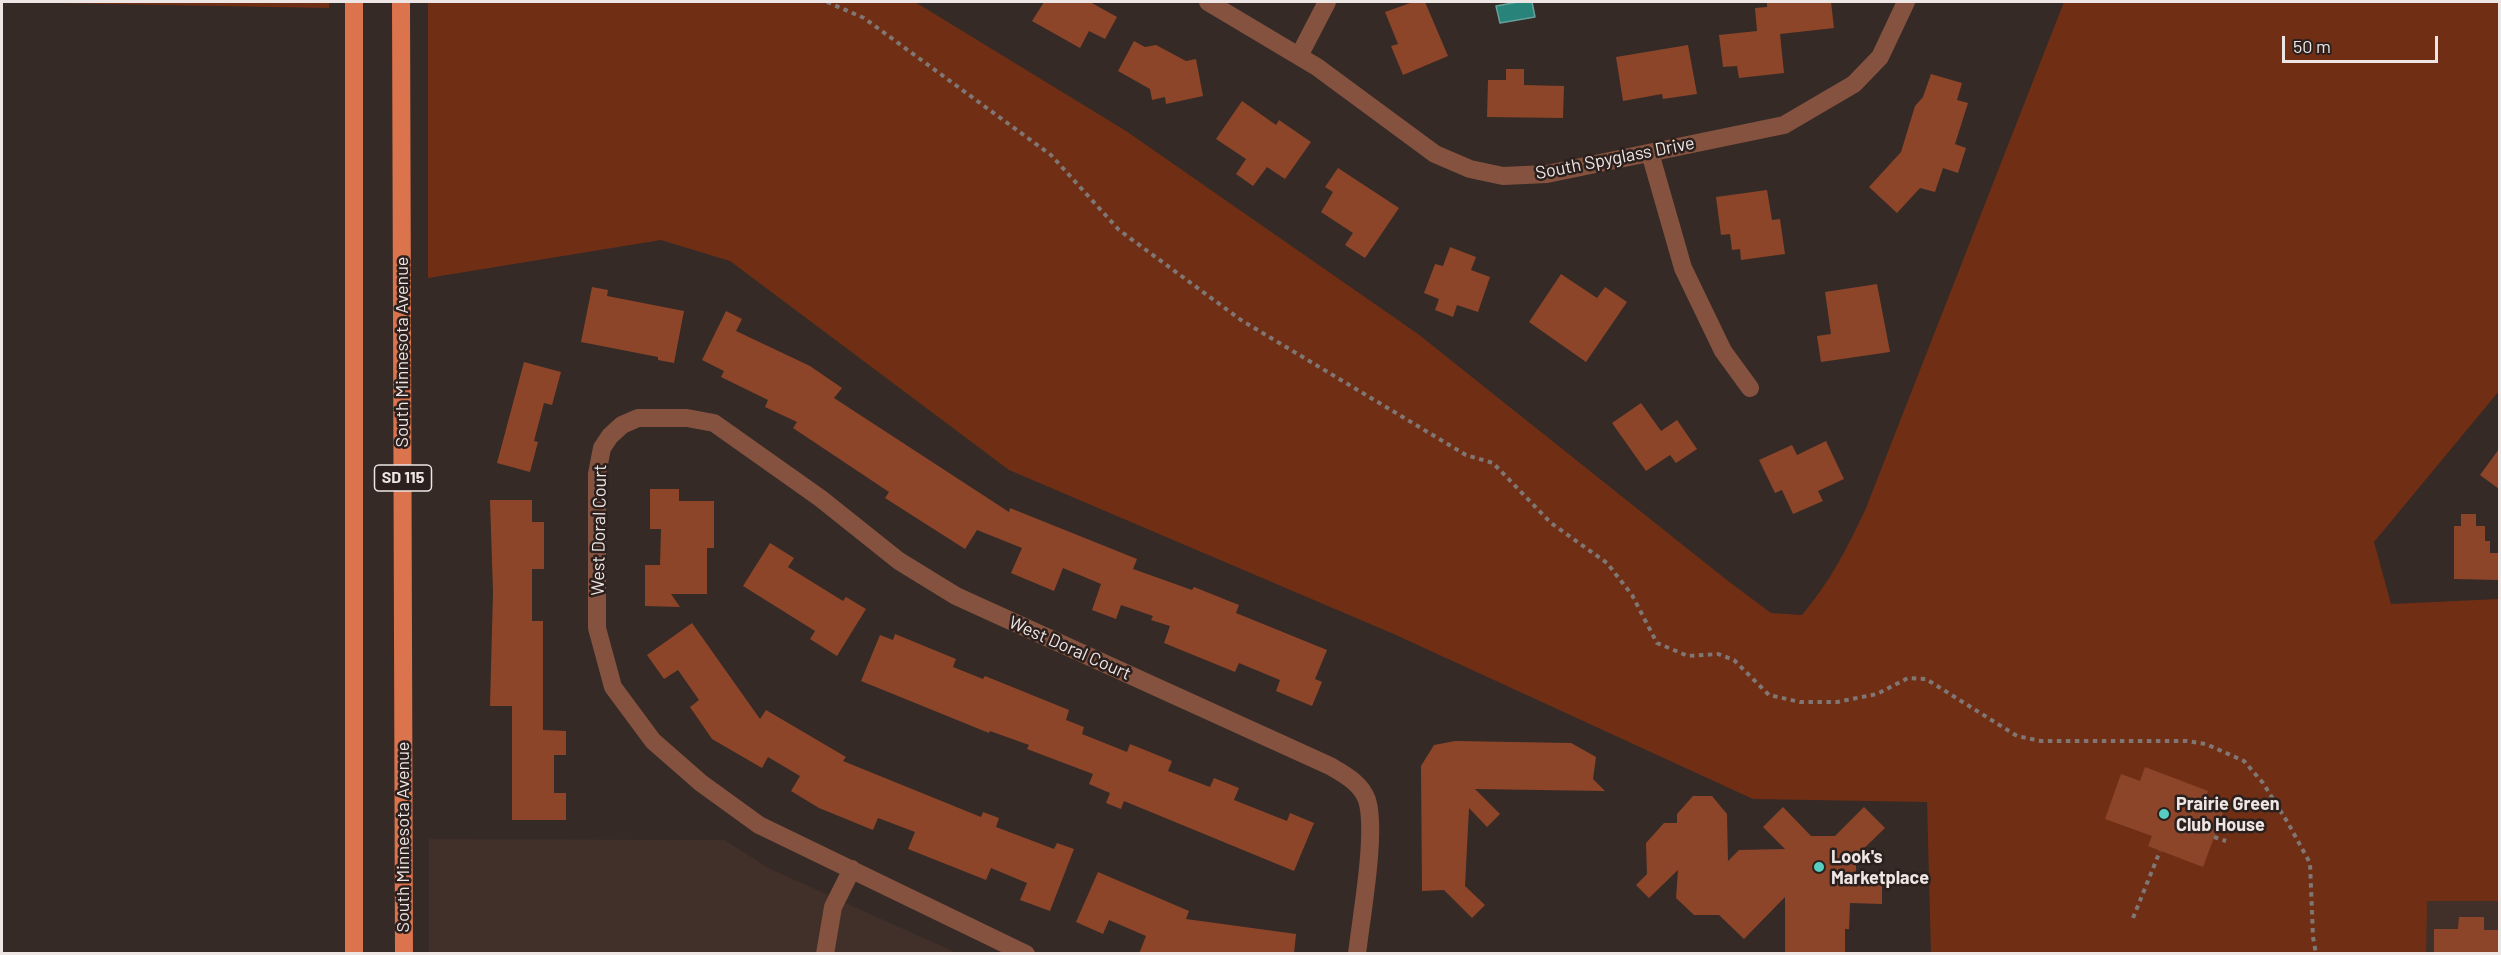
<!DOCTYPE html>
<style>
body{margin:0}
#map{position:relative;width:2501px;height:955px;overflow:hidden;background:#352a26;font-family:Barlow,sans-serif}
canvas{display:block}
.frame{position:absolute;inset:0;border:3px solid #eee6e4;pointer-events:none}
.scale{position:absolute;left:2282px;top:36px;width:156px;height:27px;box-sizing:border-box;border:3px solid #eee6e4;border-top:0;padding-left:8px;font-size:18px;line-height:21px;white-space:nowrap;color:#eee6e4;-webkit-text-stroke:4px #2b201d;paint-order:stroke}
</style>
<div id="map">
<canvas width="2501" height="955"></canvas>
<div class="frame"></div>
<div class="scale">50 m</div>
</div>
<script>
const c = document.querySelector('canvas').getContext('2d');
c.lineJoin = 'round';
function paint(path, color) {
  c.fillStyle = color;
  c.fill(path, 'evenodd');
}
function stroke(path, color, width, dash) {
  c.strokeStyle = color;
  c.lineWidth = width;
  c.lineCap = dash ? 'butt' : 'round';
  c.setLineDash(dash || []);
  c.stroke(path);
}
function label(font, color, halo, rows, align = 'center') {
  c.font = font + ' Barlow,sans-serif';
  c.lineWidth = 5;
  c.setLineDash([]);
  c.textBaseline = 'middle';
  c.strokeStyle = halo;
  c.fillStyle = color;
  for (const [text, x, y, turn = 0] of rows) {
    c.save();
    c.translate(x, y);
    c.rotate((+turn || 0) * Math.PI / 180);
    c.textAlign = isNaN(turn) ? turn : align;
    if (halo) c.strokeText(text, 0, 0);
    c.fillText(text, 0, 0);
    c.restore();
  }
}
paint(new Path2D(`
 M429 839 725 840 768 868 957 953 429 954Z
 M2426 901H2499V953L2426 954Z`), '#413029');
paint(new Path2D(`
 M2 2H329V8Z
 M428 2H915L1126 131 1418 334 1728 581 1771 613 1802 615C1830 582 1848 547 1866 508L2064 2H2499V391L2374 542 2391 604 2499 599V901H2427L2426 953H1931L1927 802 1753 799 1396 635 1009 470 730 261 661 240 428 278Z`), '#702f14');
const water = new Path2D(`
 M1518 2H1532L1535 17 1500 23 1496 6Z`);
paint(water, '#28837a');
stroke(water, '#63a19a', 1.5);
paint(new Path2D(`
 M1044 2H1090L1117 17 1105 39 1089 31 1080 48 1032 21Z
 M1413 2H1425L1448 56 1403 75 1391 46 1398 44 1385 12Z
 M1767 2H1831L1834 28 1780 34 1784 73 1739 78 1737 66 1723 67 1719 35 1757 31 1755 8 1767 7Z
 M1134 41 1145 47 1156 45 1186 61 1196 59 1203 96 1166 104 1165 97 1152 100 1150 89 1118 71Z
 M1688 45 1697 94 1663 99 1662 94 1623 101 1616 57Z
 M1506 69H1524V85L1564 86 1563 118 1487 117 1488 80H1506Z
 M1931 74 1962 83 1957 100 1968 103 1955 144 1966 148 1958 173 1943 168 1935 192 1920 188 1897 213 1869 187 1901 152 1915 106 1923 97Z
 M1242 101 1276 125 1279 120 1311 142 1285 179 1267 167 1253 186 1236 174 1246 159 1216 139Z
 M1338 168 1399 208 1365 258 1345 245 1353 233 1321 212 1333 192 1325 187Z
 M1767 190 1772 220 1780 219 1785 254 1741 260 1740 249 1732 250 1730 234 1721 235 1716 197Z
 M1450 247 1476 257 1471 270 1490 277 1478 312 1457 305 1453 317 1435 310 1439 299 1424 293 1435 264 1443 266Z
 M1561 274 1597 298 1605 287 1627 302 1586 362 1529 322Z
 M1877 284 1890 352 1821 362 1817 336 1831 334 1825 292Z
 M592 287 608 290 607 296 684 311 674 363 658 360V357L581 342Z
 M726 311 742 319 736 331 810 366 842 388 834 398 1009 512 1010 508 1137 559 1133 569 1192 590 1194 587 1239 605 1236 613 1327 650 1315 679 1322 682 1312 706 1276 691 1280 680 1239 663 1235 672 1164 643 1170 626 1151 620 1153 616 1121 605 1116 619 1092 610 1101 584 1063 568 1054 591 1011 573 1022 548 977 530 965 549 885 498 889 492 793 428 797 422 765 407 768 400 721 377 724 371 702 360Z
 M524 362 561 372 552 405 544 403 534 441 538 442 530 472 497 463Z
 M1641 403 1661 431 1677 420 1697 449 1676 463 1670 455 1646 471 1612 423Z
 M1826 441 1844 479 1818 491 1823 501 1793 514 1782 490 1775 493 1759 460 1792 445 1797 455Z
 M2499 449V489L2480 475Z
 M650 489H679V501H714V548H707V594H671L680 607 645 606V565H660L661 529H650Z
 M490 500H532V522H544V569H532V621H543V730L566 731V755H554V793H566V820H512V706H490L493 592Z
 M2461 514H2476V526H2485V541H2490V553H2499V580L2454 579V526H2461Z
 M770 543 794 558 788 567 843 601 846 597 866 609 837 656 810 639 815 631 743 586Z
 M692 623 760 719 766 710 846 757 843 761 981 817 983 812 999 818 996 827 1054 849 1057 843 1074 849 1050 911 1020 900 1027 883 991 868 986 880 908 849 915 832 878 818 873 830 819 808 791 791 800 776 768 757 762 768 712 739 690 707 699 700 678 670 664 679 647 655Z
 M895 634 956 659 953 667 983 679 985 676 1069 710 1066 720 1084 727 1082 734 1127 752 1130 744 1172 761 1168 771 1210 787 1214 778 1239 788 1234 800 1287 821 1290 813 1314 823 1294 871 1124 801 1121 809 1106 803 1110 793 1089 784 1093 774 1027 749 1029 745 990 731 989 733 861 681 880 635 893 640Z
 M1455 741 1571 743 1596 757 1593 779 1605 791 1475 789 1500 814 1487 827 1469 808 1465 886 1485 905 1472 918 1444 890 1422 891 1421 766 1434 745Z
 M2145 767 2208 791 2204 802 2224 810 2203 867 2148 846 2152 836 2105 819 2121 774 2140 781Z
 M1693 796H1712L1727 814 1728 861 1739 850 1785 849 1763 827 1783 807 1811 836H1835L1864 807 1885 828 1856 856V885H1882V904L1850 903 1849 929H1845V954H1785V897L1744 939 1719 915H1694L1676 898 1678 870 1649 898 1636 885 1647 874 1646 843 1664 823H1677V814Z
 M1098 872 1189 911 1186 919 1296 934 1294 954H1139L1146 936 1109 920 1103 934 1076 922Z
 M2459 917H2484V930H2499V954H2434V929H2458Z`), '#8d4529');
stroke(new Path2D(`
 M827 2 864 18 1051 155 1119 230 1241 320 1466 455 1493 463 1551 523 1607 563 1632 595 1657 643 1688 656 1718 654 1734 660 1769 695 1800 702H1837L1877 694 1908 678 1926 679 2017 736 2041 741H2187L2206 744 2244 761 2263 783 2288 823 2310 863 2313 937 2316 954
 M2214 837 2226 841
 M2133 918 2160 851`), '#807673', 4, [4.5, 4.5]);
stroke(new Path2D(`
 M1208 2 1317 67 1435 154 1470 169 1503 176 1547 174 1784 125 1854 84 1880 57 1906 2
 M1299 56 1327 2
 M1650 153 1683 268 1723 351 1750 388
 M825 954 833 907 852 869
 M1026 954 759 825 701 783 653 741 613 687 597 628V474L602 448 610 436 622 425 638 418H687L714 423 820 498 899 561 956 596 1330 766C1345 775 1361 783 1367 800 1377 832 1361 918 1357 954`), '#85523f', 18);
stroke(new Path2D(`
 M354 2V954
 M401 2 404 954`), '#db734c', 18);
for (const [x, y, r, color] of [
 [2164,814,6,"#57cec1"],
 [1819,867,6,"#57cec1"]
]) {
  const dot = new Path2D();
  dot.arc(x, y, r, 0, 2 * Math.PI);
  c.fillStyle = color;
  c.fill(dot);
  stroke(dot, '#2b201d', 2);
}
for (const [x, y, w] of [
 [403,478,57]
]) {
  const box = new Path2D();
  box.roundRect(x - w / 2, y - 13, w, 26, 4.5);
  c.fillStyle = '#2b201d';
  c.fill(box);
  stroke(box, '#eee6e4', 1.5);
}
label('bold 16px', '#eee6e4', null, [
 ["SD 115",403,478]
]);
label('18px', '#eee6e4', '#2b201d', [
 ["South Spyglass Drive",1615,158,-11],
 ["South Minnesota Avenue",402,352,-90],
 ["West Doral Court",599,530,-89],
 ["West Doral Court",1070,648,24],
 ["South Minnesota Avenue",403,837,-90]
]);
label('bold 18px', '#eee6e4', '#2b201d', [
 ["Prairie Green",2176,804],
 ["Club House",2176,825],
 ["Look's",1831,857],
 ["Marketplace",1831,878]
], 'left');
</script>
